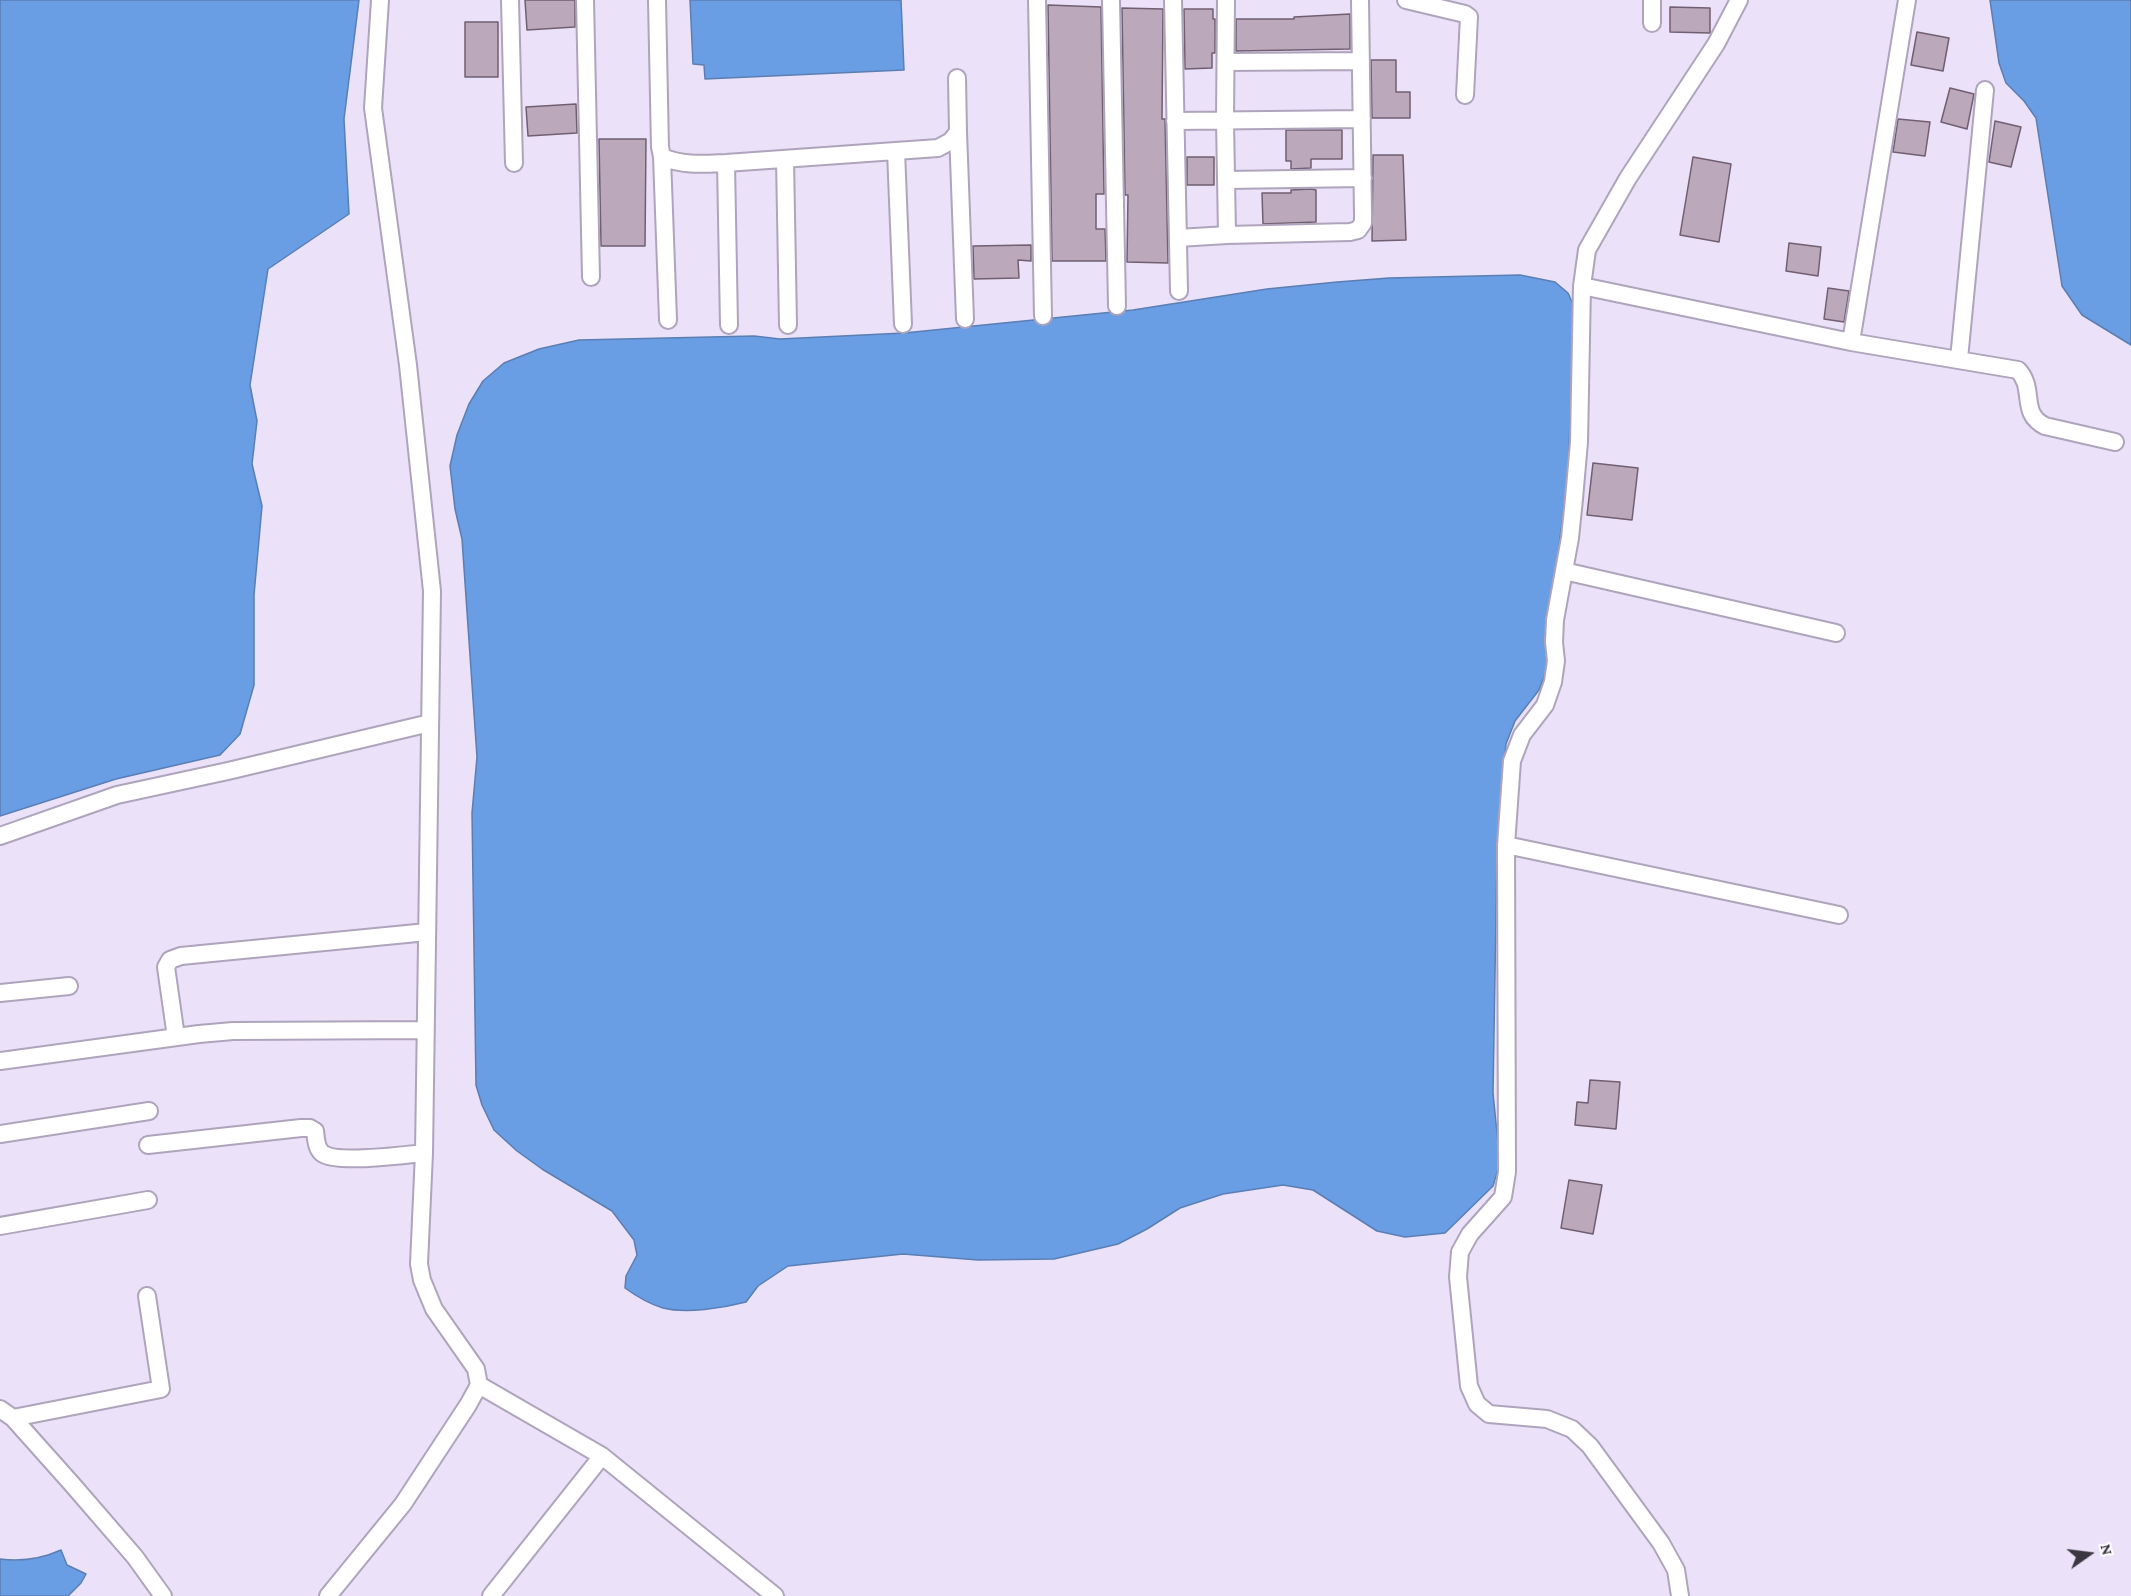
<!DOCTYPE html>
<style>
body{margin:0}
#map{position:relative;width:2131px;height:1596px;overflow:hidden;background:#ebe1f9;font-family:"Crimson Pro",serif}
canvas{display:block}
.north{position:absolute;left:2059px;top:1524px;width:60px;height:60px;-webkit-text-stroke:4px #fff;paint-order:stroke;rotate:76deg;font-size:16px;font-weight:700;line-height:24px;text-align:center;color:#3b3741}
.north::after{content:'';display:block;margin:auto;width:21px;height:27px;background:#3b3741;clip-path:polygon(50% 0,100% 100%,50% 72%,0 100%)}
</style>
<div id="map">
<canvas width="2131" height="1596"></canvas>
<div class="north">N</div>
</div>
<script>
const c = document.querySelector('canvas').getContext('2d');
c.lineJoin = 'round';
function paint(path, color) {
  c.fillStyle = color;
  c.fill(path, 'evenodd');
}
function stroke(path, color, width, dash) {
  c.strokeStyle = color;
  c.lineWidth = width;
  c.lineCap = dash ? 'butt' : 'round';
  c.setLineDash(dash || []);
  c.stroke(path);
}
const water = new Path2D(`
 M0 0H359L344 119 349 214 268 269 250 385 257 421 252 464 262 506 254 595V685L240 734 220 755 116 779 0 816Z
 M690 0H901L904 70 705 79 704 65 693 64Z
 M1990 0H2131V345L2082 315 2062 286 2036 118 2024 101 2006 83 1999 63Z
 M1520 275 1555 282 1568 293 1573 304V336L1568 476 1555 577 1546 621 1547 669 1539 690 1515 721 1506 744 1497 855 1493 1093 1500 1163 1493 1186 1445 1233 1405 1237 1377 1231 1313 1190 1283 1185 1223 1194 1180 1208 1147 1229 1118 1244 1054 1259 978 1260 903 1254 788 1266 758 1286 746 1302C723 1308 686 1314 663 1308 649 1304 636 1296 625 1288L626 1276 637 1255 634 1240 612 1211 542 1169 517 1151 494 1130 482 1105 476 1085 472 813 477 757 462 539 455 509 450 466 457 435 469 404 483 381 504 363 539 349 579 340 754 336 780 339 904 333 1133 310 1267 289 1337 282 1389 278Z
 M61 1550 67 1565 86 1574 81 1583 68 1596H0V1559C22 1562 41 1559 61 1550Z`);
paint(water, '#699de4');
stroke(water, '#5b7eb3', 1.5);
const building = new Path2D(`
 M525 0H575V27L527 30Z
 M1048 5 1101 7 1104 194H1096V229H1105L1106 261H1052Z
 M1670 7 1710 8V33L1670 32Z
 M1122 8 1163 9 1162 119H1165L1168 263 1127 262 1128 195H1125Z
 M1184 9H1213V19H1215V53H1212V68L1185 69Z
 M1350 14V49L1236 51V19H1294V17Z
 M465 22H498V77H465Z
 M1917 32 1949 38 1943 71 1911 65Z
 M1371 60H1396V92H1410V118H1372Z
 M1950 88 1974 94 1967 129 1941 122Z
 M576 104 577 133 528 136 526 107Z
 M1898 119 1930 122 1925 156 1893 152Z
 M1995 121 2021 127 2011 167 1989 162Z
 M1286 130H1342V159H1311V168L1291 169V161H1286Z
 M599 139H646L645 246H601Z
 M1373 155H1403L1406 240 1372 241Z
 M1187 157H1214V185H1187Z
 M1693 157 1731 164 1719 242 1680 235Z
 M1311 189 1316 190V222L1263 224 1262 193H1291V190Z
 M1789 243 1821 247 1818 276 1786 271Z
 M1031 245V261L1018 260 1019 278 974 279 973 246Z
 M1828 288 1849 291 1844 322 1824 319Z
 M1593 463 1638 468 1632 520 1587 515Z
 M1590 1080 1620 1082 1616 1129 1575 1125 1577 1102 1588 1103Z
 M1569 1180 1602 1185 1593 1234 1561 1228Z`);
paint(building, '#bba8ba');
stroke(building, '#715f71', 1.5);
const minor = new Path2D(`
 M510 0 514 163
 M585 0 591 277
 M657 0 660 147 662 157C684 166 703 164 726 163L938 148 951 141 958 132 957 78
 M1037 0 1043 316
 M1111 0 1117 306
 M1173 0 1179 291
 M1226 0 1225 120 1227 235
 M1406 0 1465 14 1469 17 1465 95
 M1652 23V0
 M1226 62 1361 61
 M1175 121 1362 119
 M958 132 965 319
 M896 151 903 324
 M662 157 668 320
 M785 159 788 325
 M726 163 729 325
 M1226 180 1363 178
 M1178 238 1227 235 1350 232 1358 230 1363 223V214L1360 0
 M1582 286 1851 342 2018 370C2036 389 2019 413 2045 426L2115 442
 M1851 342 1907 0
 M1959 359 1985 90
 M1564 571 1836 633
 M0 836 117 795 228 771 430 723
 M1506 845 1839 915
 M0 993 69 986
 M176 1037 166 967 170 960 181 956 427 932
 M0 1061 199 1034 233 1031 425 1030
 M0 1134 149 1111
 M148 1145 301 1128H310L315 1131C316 1138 316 1148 322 1153 335 1164 405 1155 424 1153
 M0 1226 148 1200
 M479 1385 602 1456 775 1596
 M0 1409 13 1418 71 1483 135 1557 163 1596
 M13 1418 161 1389 147 1296
 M328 1596 403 1504 468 1405 479 1385 476 1369 434 1309 422 1280 419 1264 424 1153 432 591 408 365 373 108 380 0
 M491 1596 602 1456
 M1680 1596 1676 1570 1661 1543 1590 1446 1572 1429 1547 1419 1489 1414 1477 1404 1469 1386 1458 1277 1460 1252 1470 1234 1503 1197 1507 1172 1506 845 1512 761 1522 735 1545 705 1553 682 1556 661 1554 642 1555 620 1570 538 1574 499 1579 442 1582 286 1587 250 1628 178 1716 44 1739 0`);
stroke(minor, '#aea4bb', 20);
stroke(minor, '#fff', 16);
</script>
